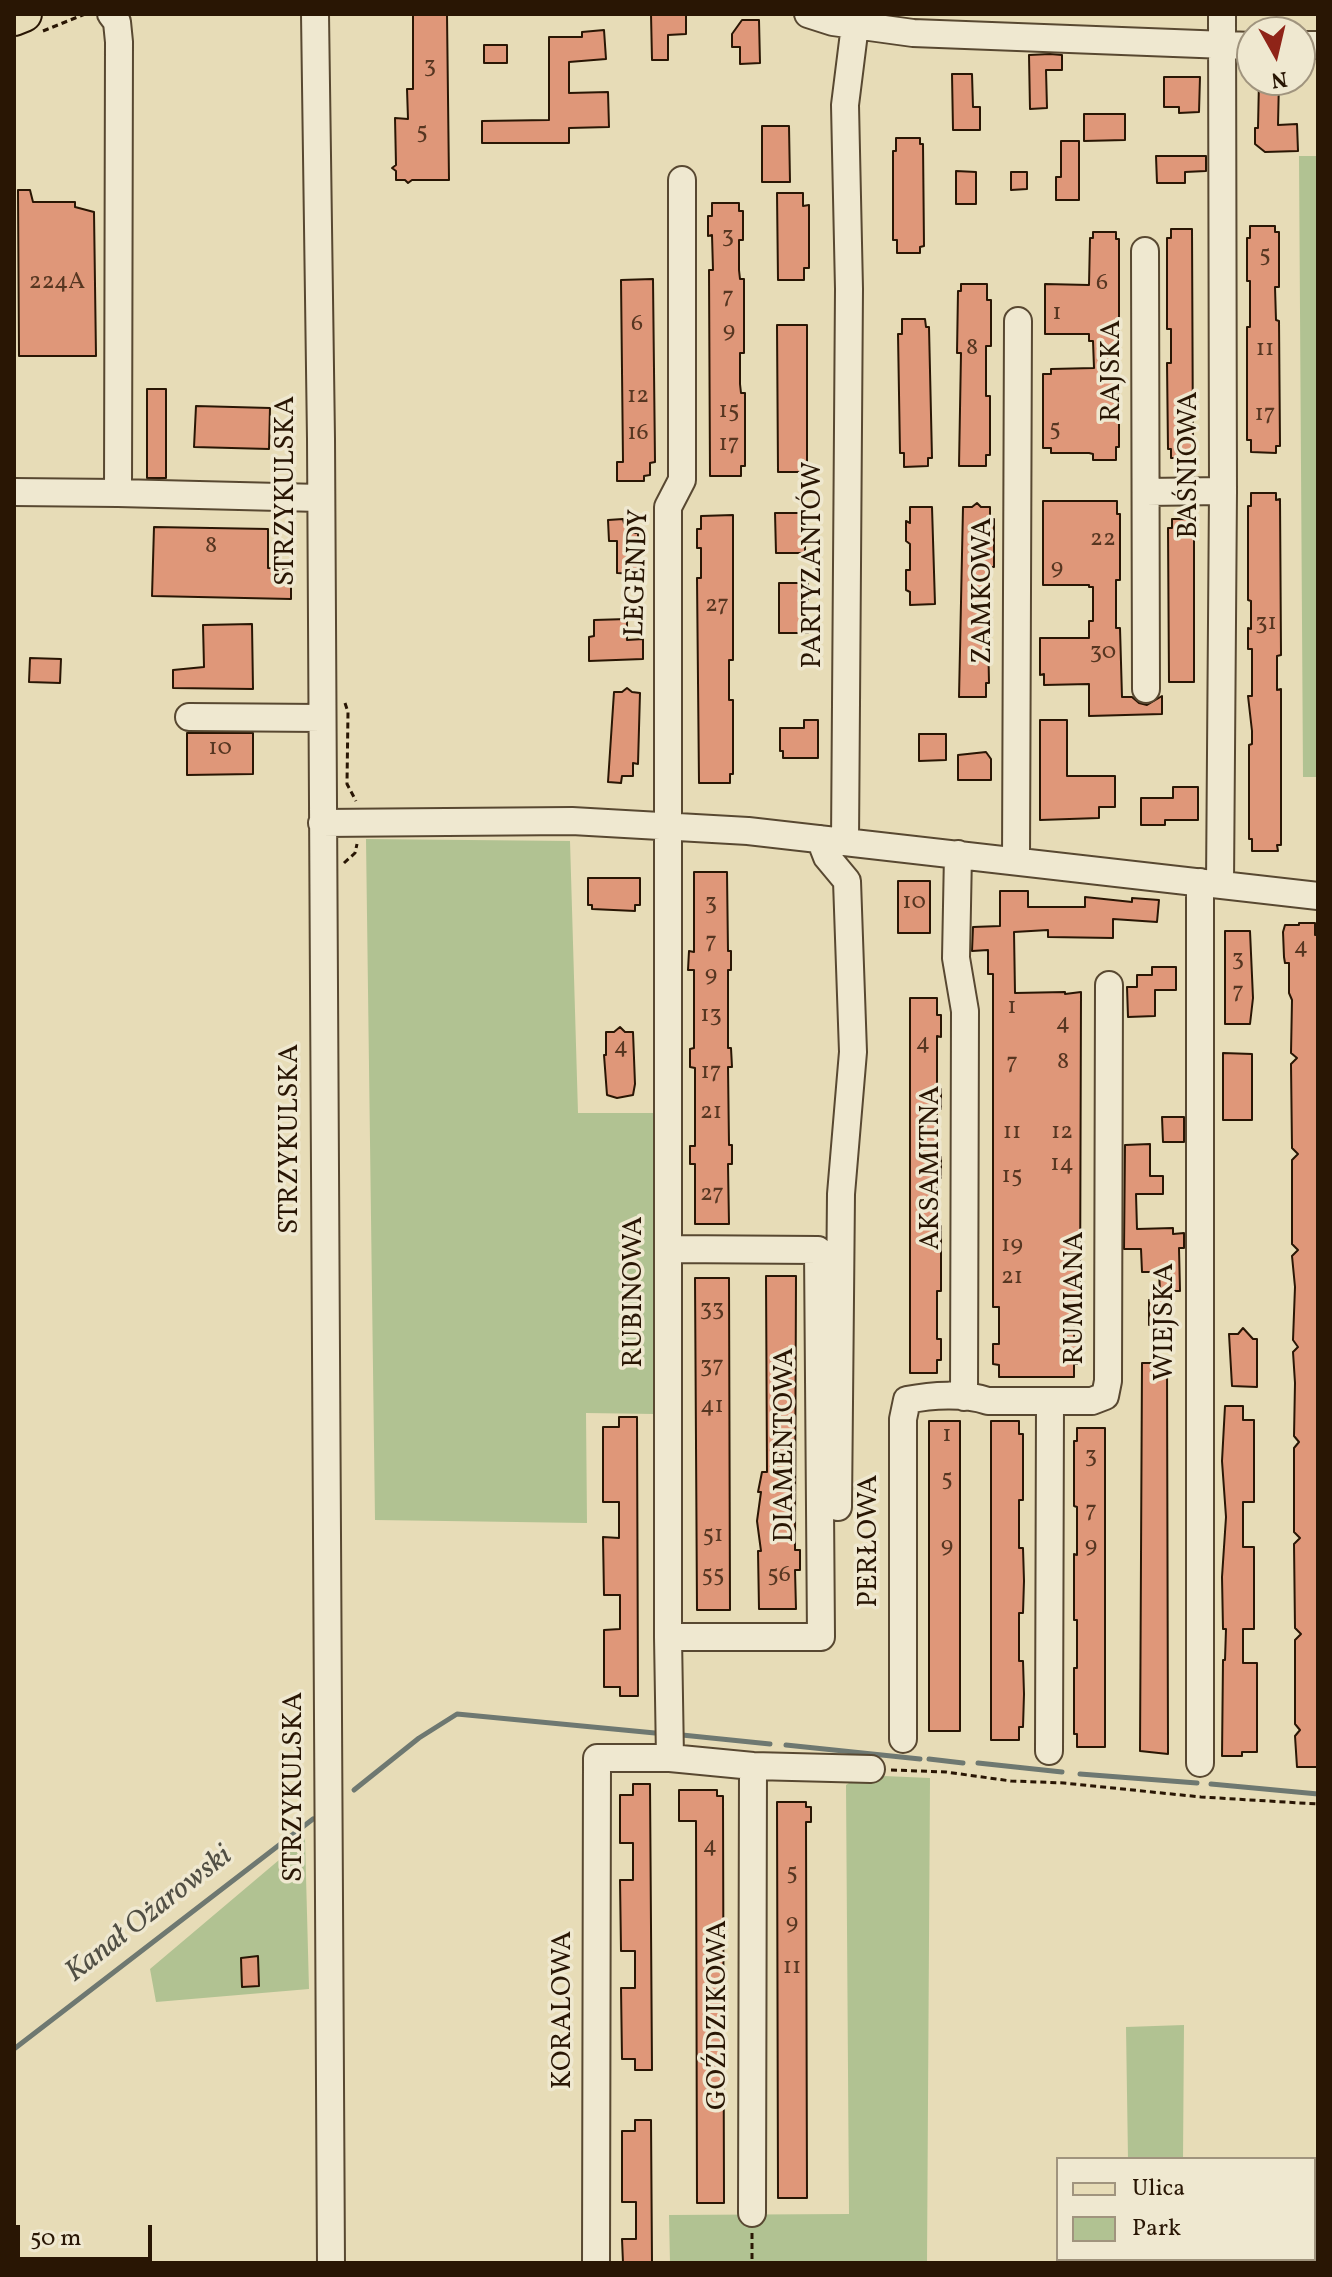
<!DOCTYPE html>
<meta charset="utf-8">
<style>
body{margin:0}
#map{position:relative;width:1332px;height:2277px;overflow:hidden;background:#e7dcb7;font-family:Vollkorn,serif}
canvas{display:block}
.frame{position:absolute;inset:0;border:16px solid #291604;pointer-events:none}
.legend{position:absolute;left:1056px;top:2157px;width:260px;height:104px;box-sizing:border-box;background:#efe8d0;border:2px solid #a0947e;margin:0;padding:10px 14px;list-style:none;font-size:24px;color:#291604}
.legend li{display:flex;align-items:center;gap:16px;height:40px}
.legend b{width:40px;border:2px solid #a0947e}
.north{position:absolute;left:1236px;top:16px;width:80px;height:80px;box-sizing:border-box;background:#efe8d0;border:2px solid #a0947e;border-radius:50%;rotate:172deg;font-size:22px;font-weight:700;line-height:32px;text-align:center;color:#291604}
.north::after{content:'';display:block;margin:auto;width:28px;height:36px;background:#8f2418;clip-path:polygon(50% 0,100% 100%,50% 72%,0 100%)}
.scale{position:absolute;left:16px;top:2225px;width:136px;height:36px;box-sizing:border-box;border:4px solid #291604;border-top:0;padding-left:10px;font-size:24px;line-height:28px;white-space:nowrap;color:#291604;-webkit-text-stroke:6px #efe8d0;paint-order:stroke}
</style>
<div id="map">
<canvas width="1332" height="2277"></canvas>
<div class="frame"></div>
<ul class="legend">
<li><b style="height:10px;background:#e7dcb7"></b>Ulica</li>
<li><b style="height:22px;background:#b1c292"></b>Park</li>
</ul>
<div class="north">N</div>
<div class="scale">50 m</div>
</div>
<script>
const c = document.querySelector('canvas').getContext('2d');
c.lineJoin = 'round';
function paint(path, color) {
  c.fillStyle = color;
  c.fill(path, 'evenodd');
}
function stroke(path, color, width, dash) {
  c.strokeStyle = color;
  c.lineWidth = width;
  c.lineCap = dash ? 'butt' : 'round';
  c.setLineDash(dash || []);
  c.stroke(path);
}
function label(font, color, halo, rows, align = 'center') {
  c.font = font + ' Vollkorn,serif';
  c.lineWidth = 7;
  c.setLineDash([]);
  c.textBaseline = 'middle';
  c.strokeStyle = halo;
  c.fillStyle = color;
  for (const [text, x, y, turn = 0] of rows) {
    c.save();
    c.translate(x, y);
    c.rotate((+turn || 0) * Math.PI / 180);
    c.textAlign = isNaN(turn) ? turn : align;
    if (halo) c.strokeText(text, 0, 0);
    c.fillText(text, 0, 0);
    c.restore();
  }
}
paint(new Path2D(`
 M1299 156H1318V777H1303Z
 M366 839 570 841 578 1113H655L654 1414 586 1413 587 1523 375 1520Z
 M861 1775 930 1778 927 2263H670L669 2215 849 2214 846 1785Z
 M305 1838 309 1989 156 2002 150 1969Z
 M1184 2025 1183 2159H1128L1126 2027Z`), '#b1c292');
stroke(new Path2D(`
 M682 1735 770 1744
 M786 1745 920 1759
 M929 1759 963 1763
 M978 1763 1062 1772
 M1080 1774 1197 1783
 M1211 1784 1318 1794
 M354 1790 419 1738 457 1714 655 1733
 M14 2049 313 1819`), '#6e7871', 5);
const building = new Path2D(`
 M413 14H447L449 180H412L408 183 405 180H396V171L392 168 396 165 395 118 408 119 407 89H413Z
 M651 14H686V34L668 35V60H652Z
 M742 20H759L760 63 740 64V47H732V34Z
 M604 30 606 59 569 62V93L608 92 609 127 569 128V143H482V121L549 120V37H582V32Z
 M484 45H507V63H484Z
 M1050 54 1062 55V70H1046L1047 108 1030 109 1029 55Z
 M952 74H972L973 107H980V130H953Z
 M1164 77H1200L1199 112 1179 113V107H1164Z
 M1259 80H1279L1278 125 1297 124 1298 151 1265 152 1255 144V128H1258Z
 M1084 114H1125V140L1084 141Z
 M762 126H789L790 182H762Z
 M896 138H920V144H923L924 246 920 247V253H897V240H893V151H896Z
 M1061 141H1079V200H1056V177H1061Z
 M1156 156H1206V171L1185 172V183H1157Z
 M956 171 976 172V204H956Z
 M1011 172H1027V189L1011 190Z
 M18 190H30L33 202H75V207L94 212 96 356H19Z
 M777 193H803V206L809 205V268H804V280H778Z
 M712 203H739V211H743V240H739V270L740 279H744V353H740V384L741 393H745V466H741V476H710L709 270H713L712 235 708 236V216H712Z
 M1250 226H1275V232H1279V287H1275L1276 320 1279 321 1280 446H1276V453L1251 452V440H1247V327H1250V281H1247V238H1250Z
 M1171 229H1192L1193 458H1171V449H1168L1167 363H1171V329H1167V238H1171Z
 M1093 232H1116V239H1119V334H1116L1115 381H1119V447H1116V460H1093V454L1089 453H1051V448H1043V374H1051V369L1094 368 1093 341H1089V334H1045V284L1089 285 1090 238H1093Z
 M653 279 655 462 650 463V475L644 476V481H617V462H623L621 280Z
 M961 284H987V300H991V346H986V396H990V455H986V466H959L961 353H957L958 291H961Z
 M902 319H925L926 327H929L932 458H928V466L904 467V453H900L898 334H902Z
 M777 325H807V472H778Z
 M147 389H166V478H147Z
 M196 406 270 408 269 449 194 447Z
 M1251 493H1276V500L1280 499 1281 655 1277 656V690L1281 689V845H1277L1278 851H1252V839H1249V745L1252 744V731L1248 696H1252V649H1248V628L1251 629V601L1248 600V506H1251Z
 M1043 501H1117V514H1120V580H1116V628H1120L1122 697H1132L1139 703 1147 705 1162 696V714L1089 716V684L1044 685V674L1040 675V638H1089V621H1093V587H1089V585H1043Z
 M977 503 981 507H990V519H994V567H990V578H987L989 683H986V697H959L963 507H972Z
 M910 507H932L935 604 910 605V592L906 590V570H910V544L906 541V521L910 523Z
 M775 513H805V553H776Z
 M733 515V660H729V700H733V774H730V783H699L697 578H701V548H697V529H701V516Z
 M623 519 624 523H634V533H638V574L617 573V541H609L608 520Z
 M1172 519H1194V682H1169L1168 528H1172Z
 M154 527 268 529V568L291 569V599L152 596Z
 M779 583H808V633H779Z
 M627 619V640L643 639V659L589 661V637L594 636V620Z
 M252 624 253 689 173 688V670L204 667 203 625Z
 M30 658 61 659 60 683 29 682Z
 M627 688 632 692 640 693 638 764 633 763V776H622L621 783 608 782 614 692H622Z
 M804 720H818V758H783V751H780V728H804Z
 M1040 720H1067V776H1115V807H1099V818L1040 820Z
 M187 733H253V774L187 775Z
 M919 734H946V760L919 761Z
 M986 752 991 759V780H958V755Z
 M1173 787H1198V820H1165V825H1141V798H1173Z
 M694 872H727L728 951H731V970H728V1048H731L732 1067H728L729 1145H732V1164H728L729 1224H695V1164H690V1146H695V1068L690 1067V1049L694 1048V970H688L689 951 694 952Z
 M588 878H640V905H635V911L592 909V905H588Z
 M898 881H930V933H898Z
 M1000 891H1028V907H1085V897L1132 902V898L1159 900 1157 922 1113 919V938L1048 937V930L1014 932 1015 993 1065 992V994L1081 992 1080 1308H1074V1344H1080V1364H1074V1377H999V1365L993 1364V1344H999V1307H993V974H988V950L972 951 973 927 1000 926Z
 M1299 923H1315V935H1318V1767H1297L1295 1736 1300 1730 1295 1724V1640L1301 1634 1295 1628 1294 1544 1300 1538 1294 1532V1448L1299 1442 1294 1436 1295 1383 1293 1352 1298 1347 1293 1340 1295 1287 1292 1256 1298 1250 1292 1244V1160L1298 1154 1292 1148 1291 1064 1297 1058 1291 1053 1292 1000 1289 993V963H1285L1284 957 1283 932 1285 925H1299Z
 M1225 931H1250L1253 998 1250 1024H1225Z
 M1152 967H1176V990H1155V1016L1128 1017 1127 987H1137V975H1152Z
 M910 998H937V1015H941V1037L937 1036V1089H941V1109H937V1157H941V1178H937V1226H941V1291H937V1339H941V1360H937V1373H910Z
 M620 1027 625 1032H633L635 1084 633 1095 617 1098 607 1095 604 1055H606V1032H614Z
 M1223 1053 1252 1054V1120H1223Z
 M1162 1117H1184V1142H1163Z
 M1150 1144V1176H1163V1194H1136L1137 1229 1173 1228V1234L1184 1233V1248H1179L1180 1291H1160L1159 1272H1142L1141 1249H1124L1125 1145Z
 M766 1276H796L795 1550H800V1570H795L796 1609H759L758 1551H761L757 1521 761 1492H758L762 1472H767Z
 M695 1278H729L730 1610H697Z
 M1170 1299V1324L1149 1325V1300Z
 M1243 1328 1253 1339H1257V1387L1232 1386 1229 1334H1238Z
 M1142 1363H1167L1168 1754 1140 1751Z
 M1225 1406H1243V1420H1254V1502H1243V1547H1254V1629H1243V1663H1257V1752H1242V1756H1222L1223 1660H1225L1226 1629H1223L1222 1577 1226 1517 1222 1461Z
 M619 1417H637L638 1696H620V1687H604V1630L620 1629V1595H604L603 1537 619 1538V1502H603V1427H619Z
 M929 1421H960V1731H929Z
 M991 1421H1019V1434H1023V1500H1019V1548H1023L1024 1581 1023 1613H1019V1661H1023L1024 1694 1023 1727H1019V1740H991Z
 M1077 1428H1105V1747H1077V1734H1074V1668H1077V1620H1074V1554L1077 1555V1507L1074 1506V1441H1077Z
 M633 1784H650L652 2070H635V2059H622L621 1988H635V1951H621L620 1880H633V1843H620V1795H633Z
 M679 1790H717V1796H723L724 2203H697L696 1821H679Z
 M777 1802H806V1807H811V1822H806L807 2198H778Z
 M258 1956 259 1986 242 1987 241 1958Z
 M635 2120H651L652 2263H623L622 2239H636V2202H622V2131H635Z`);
paint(building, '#df9779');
stroke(building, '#291604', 2);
const minor = new Path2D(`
 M111 14 117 22 119 42 118 493 320 498
 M315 14 321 439 331 2263
 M808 14 833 22 913 33 1252 46
 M1300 45H1318
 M1145 251 1146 689
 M14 492 118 493
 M1146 492 1223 491
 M189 717 322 718
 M322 823 572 821 748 831 1318 896
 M820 839 827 857 847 881 853 1052 841 1194 838 1507
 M845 842 849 289 845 105 855 25
 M958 854 956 958 965 1011 964 1397
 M1016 861 1018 321
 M1220 884 1223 491 1222 14
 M668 1249 818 1250 821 1637H668
 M903 1739V1419L907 1400C932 1395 964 1393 988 1401H1092L1105 1396 1108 1381 1109 985
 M1049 1751 1050 1401
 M670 1758 668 1637V507L682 480V180
 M1200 1763V882
 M752 2213 753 1766
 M596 2263 597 1758H670L753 1766 871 1769`);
const major = new Path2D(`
 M14 18 24 14`);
stroke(minor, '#584831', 30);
stroke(major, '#291604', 38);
stroke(new Path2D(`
 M43 31 85 14
 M345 703 348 712 347 784 356 801
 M344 863 355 853 357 844
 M891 1770 946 1772 1011 1781 1064 1783 1201 1797 1318 1804
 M752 2233V2263`), '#291604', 3, [6, 4]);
stroke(minor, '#efe8d0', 26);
stroke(major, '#e7dcb7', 34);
label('24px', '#563621', null, [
 ["3",430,68],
 ["5",422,134],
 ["3",728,238],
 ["5",1265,257],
 ["224A",57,284],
 ["6",1102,285],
 ["7",728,299],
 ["1",1057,315],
 ["6",637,326],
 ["9",729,333],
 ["8",972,350],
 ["11",1265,351],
 ["12",638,398],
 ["15",729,413],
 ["17",1265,416],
 ["5",1055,431],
 ["16",638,435],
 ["17",729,446],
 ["22",1103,541],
 ["8",211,548],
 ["9",1057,570],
 ["27",717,607],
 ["31",1266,625],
 ["30",1103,654],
 ["10",220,750],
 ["10",914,904],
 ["3",711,905],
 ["7",711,944],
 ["4",1301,949],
 ["3",1238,961],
 ["9",711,977],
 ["7",1238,994],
 ["1",1012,1009],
 ["13",711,1017],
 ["4",1063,1025],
 ["4",923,1045],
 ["4",621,1049],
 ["8",1063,1064],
 ["7",1012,1065],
 ["17",711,1074],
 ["21",711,1114],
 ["11",1012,1134],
 ["12",1062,1134],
 ["14",1062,1166],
 ["15",1012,1178],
 ["27",712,1196],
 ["19",1012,1247],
 ["21",1012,1279],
 ["33",712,1311],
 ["37",712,1368],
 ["41",712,1408],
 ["1",947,1437],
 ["3",1091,1458],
 ["5",947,1481],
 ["7",1091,1513],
 ["51",713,1537],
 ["9",947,1548],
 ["9",1091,1548],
 ["55",713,1577],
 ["56",779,1577],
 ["4",710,1848],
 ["5",792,1875],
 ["9",792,1925],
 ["11",792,1969]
]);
label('28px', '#291604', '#efe8d0', [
 ["RAJSKA",1114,371,-90],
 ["BAŚNIOWA",1191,465,-90],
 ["STRZYKULSKA",288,491,-90],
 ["PARTYZANTÓW",815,565,-90],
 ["LEGENDY",639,573,-88],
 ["ZAMKOWA",985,591,-90],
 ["STRZYKULSKA",292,1139,-90],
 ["AKSAMITNA",933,1168,-90],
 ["RUBINOWA",636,1292,-90],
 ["RUMIANA",1077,1298,-90],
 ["WIEJSKA",1167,1322,-90],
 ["DIAMENTOWA",787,1445,-90],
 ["PERŁOWA",871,1541,-90],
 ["STRZYKULSKA",296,1787,-90],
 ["KORALOWA",565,2010,-90],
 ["GOŹDZIKOWA",720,2015,-90]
]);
label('italic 30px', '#514f44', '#efe8d0', [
 ["Kanał Ożarowski",150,1916,-38]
]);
</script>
